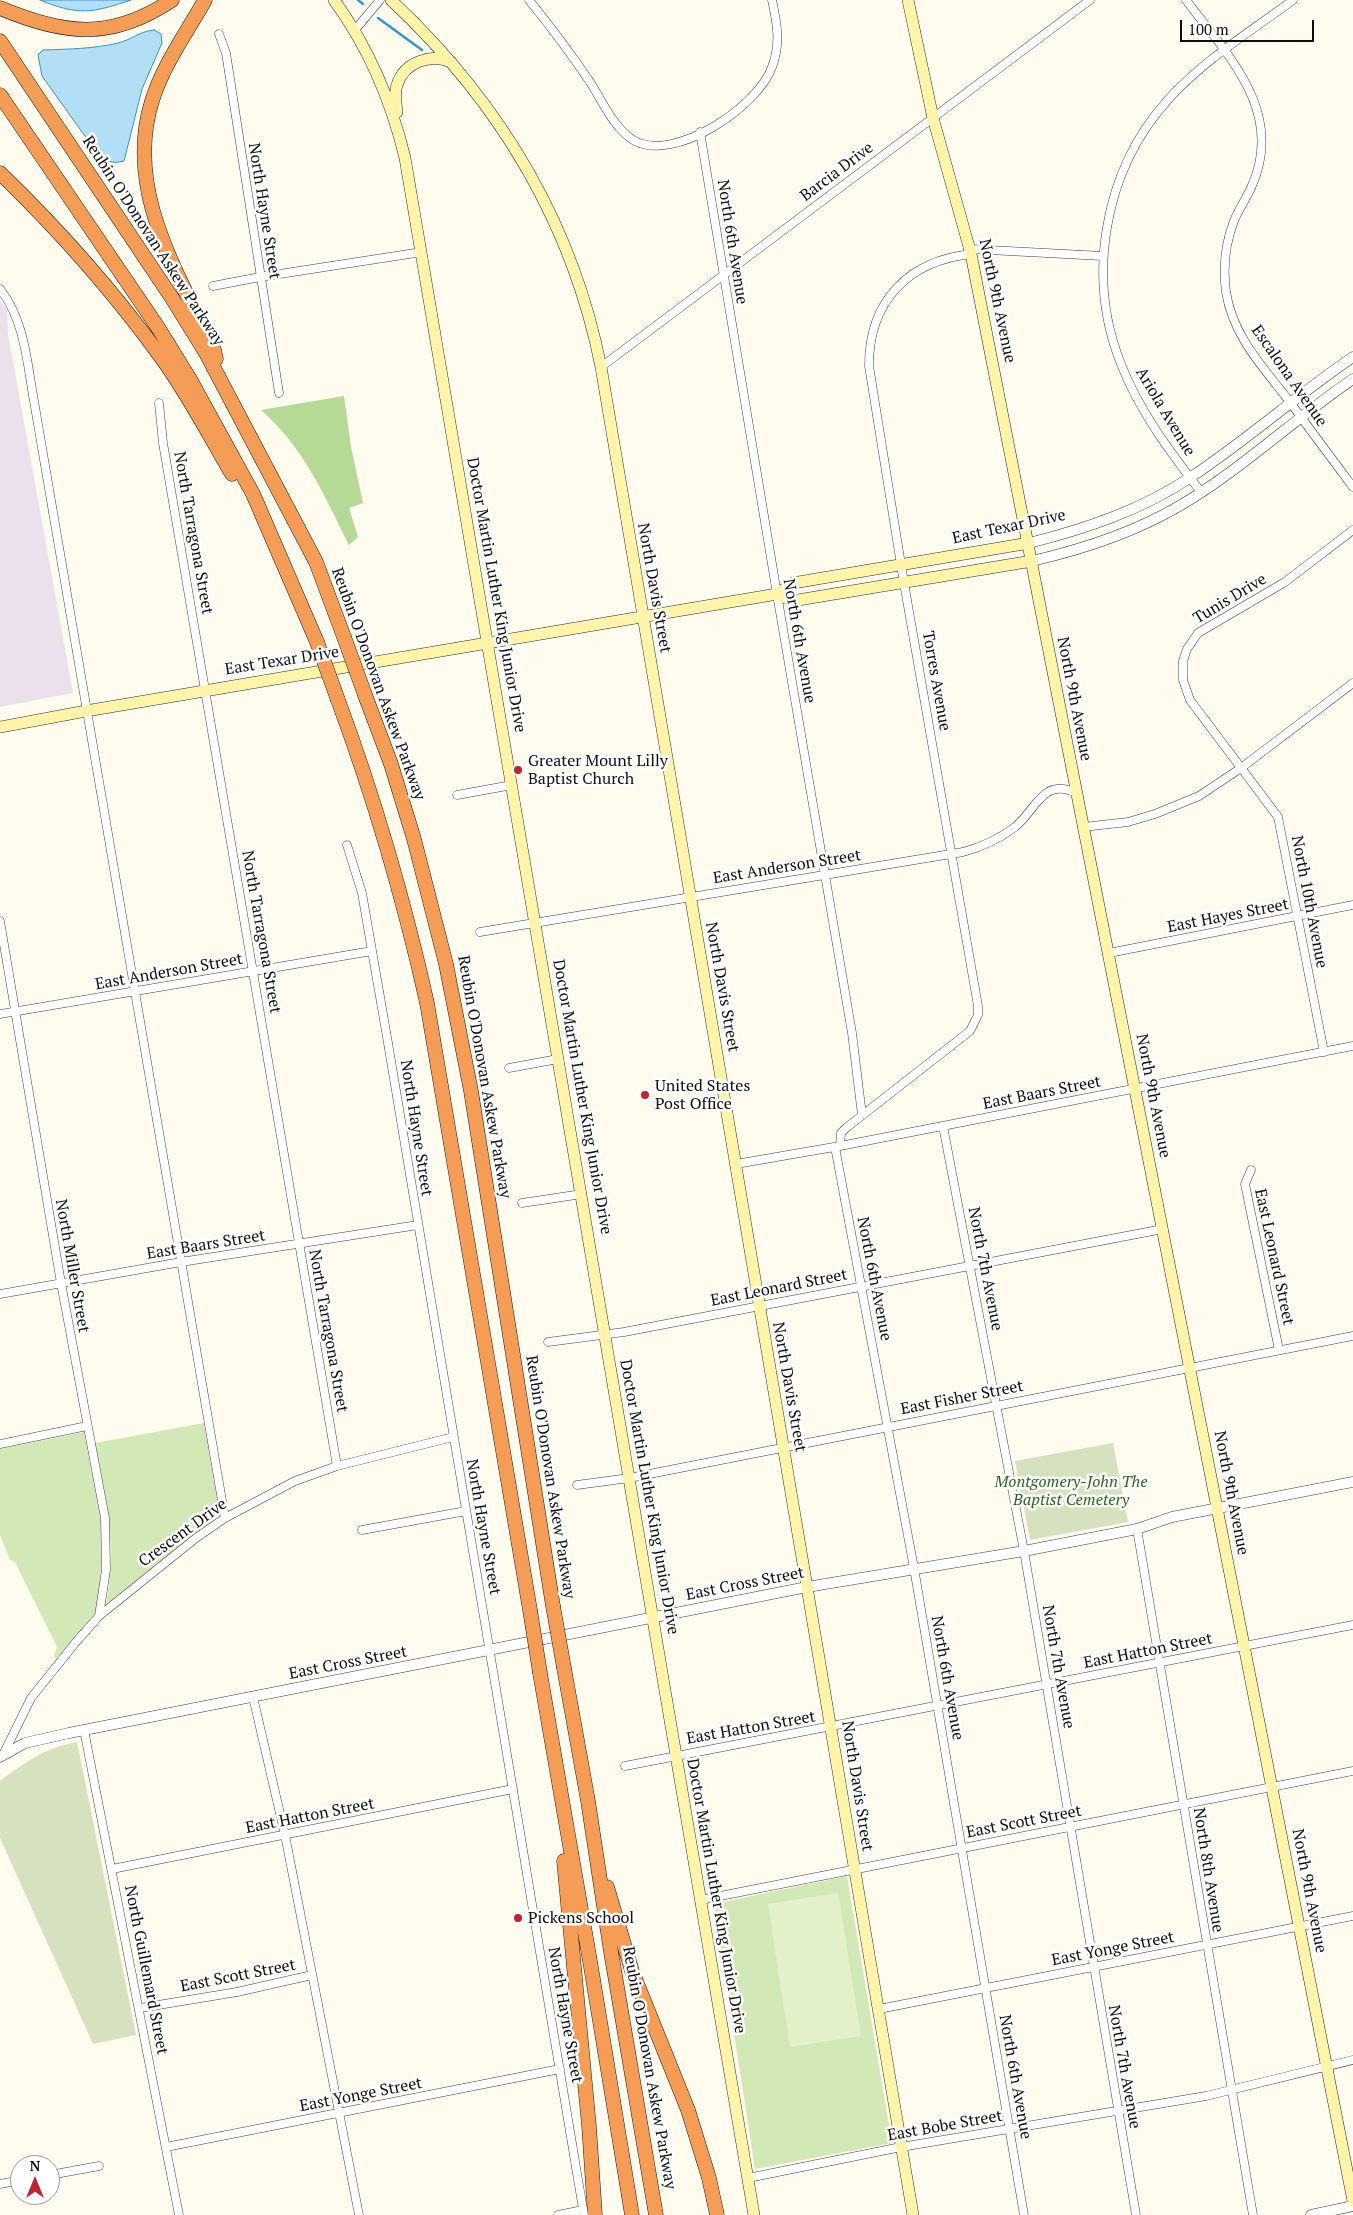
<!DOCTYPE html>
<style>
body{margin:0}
#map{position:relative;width:1353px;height:2215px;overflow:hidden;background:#fffbee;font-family:"PT Serif",serif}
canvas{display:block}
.north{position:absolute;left:10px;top:2155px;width:50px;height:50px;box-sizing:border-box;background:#fff;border:1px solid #9e9e9e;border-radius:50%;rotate:0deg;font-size:14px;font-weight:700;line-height:20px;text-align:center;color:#0d0d0d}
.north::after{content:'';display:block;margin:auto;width:18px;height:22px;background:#be242e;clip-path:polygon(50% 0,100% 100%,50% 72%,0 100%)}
.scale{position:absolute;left:1180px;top:20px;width:134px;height:22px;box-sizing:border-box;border:2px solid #0d0d0d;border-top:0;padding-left:6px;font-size:15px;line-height:18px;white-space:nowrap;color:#0d0d0d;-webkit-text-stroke:4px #fff;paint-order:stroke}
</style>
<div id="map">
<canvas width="1353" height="2215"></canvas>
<div class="north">N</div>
<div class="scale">100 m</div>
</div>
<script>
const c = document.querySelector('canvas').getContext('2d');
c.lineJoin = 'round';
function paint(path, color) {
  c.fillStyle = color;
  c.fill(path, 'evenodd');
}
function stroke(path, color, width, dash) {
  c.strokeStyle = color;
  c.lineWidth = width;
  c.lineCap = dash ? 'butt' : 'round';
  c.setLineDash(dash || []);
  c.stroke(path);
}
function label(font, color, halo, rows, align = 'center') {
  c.font = font + ' "PT Serif",serif';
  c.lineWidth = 5;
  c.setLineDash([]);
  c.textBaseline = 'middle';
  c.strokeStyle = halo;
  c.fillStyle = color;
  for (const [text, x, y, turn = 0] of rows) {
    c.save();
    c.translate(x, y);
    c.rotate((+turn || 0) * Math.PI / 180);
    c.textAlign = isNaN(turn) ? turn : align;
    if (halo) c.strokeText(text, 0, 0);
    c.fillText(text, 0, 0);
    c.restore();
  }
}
paint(new Path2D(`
 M0 301 7 310 8 334 73 693 0 707Z`), '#ebe1ec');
paint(new Path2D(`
 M204 1423 220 1515 106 1604C118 1549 106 1497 95 1443Z
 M84 1432 101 1519 103 1543 99 1593 95 1613 56 1659 54 1656 57 1647 15 1562 10 1560 0 1535V1449Z
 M847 1876 892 2143 755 2169 714 1904Z`), '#d2e9b7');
paint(new Path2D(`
 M344 396 351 447 363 503 349 508 358 537 349 545C324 495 304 448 261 410Z`), '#b6da96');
paint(new Path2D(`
 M1113 1443 1128 1522 1030 1540 1015 1461Z
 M77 1742 136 2035 93 2044 0 1838V1781C26 1762 44 1748 77 1742Z`), '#d6e1bf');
paint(new Path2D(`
 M838 1893 861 2036 790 2047 768 1904Z`), '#e3f1c9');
const water = new Path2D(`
 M40 0H131C92 13 79 16 40 0Z
 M154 30 161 34 162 43 142 89 124 161C112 164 106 162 97 153L42 76 38 55 43 50C68 49 93 49 118 43 131 40 140 31 154 30Z`);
paint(water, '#b2def6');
stroke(water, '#3994ce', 1);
stroke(new Path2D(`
 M358 0 363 4
 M378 18 422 50`), '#3994ce', 2.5);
const minor = new Path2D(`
 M529 0C551 27 571 54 590 82 603 102 613 127 633 140 673 164 758 107 772 67 781 44 777 23 772 0
 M1186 0C1228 56 1286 112 1251 188 1246 199 1238 210 1234 221 1225 244 1223 269 1226 292 1233 337 1264 368 1290 402 1311 431 1332 459 1353 487
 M355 30 380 0
 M219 34 226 53 279 393
 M700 132 777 594 852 1033 862 1115
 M970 249 1103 256
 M213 286 260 277 422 252
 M0 289C25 321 27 363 34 401L225 1518
 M601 367 1090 0
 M159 403 163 443 337 1466
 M1201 492C1171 453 1139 411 1121 364 1086 277 1104 172 1166 102 1202 61 1250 32 1293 0
 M457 795 512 785
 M1083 827 1128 822 1155 814 1199 796 1241 768 1353 683
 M347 845 362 893 388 1043 584 2215
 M0 921 61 1283 105 1518 106 1570 99 1616
 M480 932 963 852C982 847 999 839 1015 827 1036 810 1043 777 1076 793
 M1109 953 1353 905
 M0 1014 372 951
 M1324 1052 1278 817 1190 700 1183 680V661L1187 649 1198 633 1285 582 1353 530
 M509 1068 558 1059
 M943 1126 1024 1551 1136 2215
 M840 1146 841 1133 846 1128 970 1031 978 1015V1006L904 583 869 366C869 301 908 261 971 254
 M835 1147 914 1568 1024 2215
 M736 1164 840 1146 1353 1046
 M1251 1170 1245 1184 1279 1350
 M522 1203 582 1194
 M0 1294 181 1262 418 1225
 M548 1342 624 1332 1163 1229
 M0 1444 87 1426
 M577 1485 629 1478 1353 1336
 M1137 1529 1253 2215
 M362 1530 466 1511
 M253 1697 285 1835 359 2215
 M84 1730 179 2215
 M3 1755 31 1698 76 1642 99 1616 196 1538 225 1518 295 1481 337 1466 453 1437
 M625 1766 1353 1625
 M112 1869 513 1789
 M700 1900 1353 1771
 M140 2008 237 1992 312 1975
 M879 2009 1353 1916
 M166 2147 560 2069
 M50 2175 99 2166
 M748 2178 901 2147 1206 2096 1353 2060
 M0 2184 20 2180
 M558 2215 583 2210`);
const tertiary = new Path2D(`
 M1029 543C1085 529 1142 510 1191 477 1247 440 1297 395 1353 357
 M1032 561C1084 549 1134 533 1181 505 1242 469 1294 419 1353 379
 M0 1757 25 1743 69 1733 807 1587 1024 1551 1137 1529 1172 1517 1353 1482
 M1311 2215 1353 2206`);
const secondary = new Path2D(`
 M334 0C369 48 391 100 405 158L754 2215
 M391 0C499 101 572 221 601 367L913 2215
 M908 0 933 118 971 254 1353 2201
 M397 112C396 103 394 93 397 85 404 62 431 53 451 62
 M777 594 792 601 1032 561
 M0 727 86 711 777 594 793 583 1029 543`);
const motorway = new Path2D(`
 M205 0C187 32 163 65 152 101 124 190 178 273 214 350L216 359
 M0 8C64 35 111 41 172 0
 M0 41 172 298 206 353 316 562 344 637
 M0 95 157 326 191 381 253 494 317 642
 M0 173C59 230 113 291 161 357 188 394 209 435 232 474
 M365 695 391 764 414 839 446 964 471 1091 553 1606
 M338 700C375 800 404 900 427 1003L530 1610
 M564 1668 588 1801 611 1952 656 2215
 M540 1673 591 1967 632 2215
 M564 1861 589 2126 595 2215
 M607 1887 632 1971 688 2110 709 2178 717 2215`);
stroke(minor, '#404040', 9);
stroke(tertiary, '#404040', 11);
stroke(secondary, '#2f2f2f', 12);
stroke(motorway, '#1e1e1e', 15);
stroke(minor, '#fff', 8);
stroke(tertiary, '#fff', 10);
stroke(secondary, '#fff4a9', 11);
stroke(motorway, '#f59c56', 14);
const motorwayBridge = new Path2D(`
 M344 637 365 695
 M317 642 338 700
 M553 1606 564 1668
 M530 1610 540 1673`);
stroke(motorwayBridge, '#1e1e1e', 15, []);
stroke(motorwayBridge, '#f59c56', 14);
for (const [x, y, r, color] of [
 [518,770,5,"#be242e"],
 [645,1095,5,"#be242e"],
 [518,1918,5,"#be242e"]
]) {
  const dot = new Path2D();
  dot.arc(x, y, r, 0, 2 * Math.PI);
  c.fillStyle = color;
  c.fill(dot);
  stroke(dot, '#fff', 2);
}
label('16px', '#0d0d0d', '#fff', [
 ["Barcia Drive",837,172,-37],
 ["North Hayne Street",264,211,81],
 ["Reubin O'Donovan Askew Parkway",153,241,57],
 ["North 6th Avenue",732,242,81],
 ["North 9th Avenue",997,301,78],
 ["Escalona Avenue",1289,376,55],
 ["Ariola Avenue",1165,412,59],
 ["East Texar Drive",1009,527,-12],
 ["North Tarragona Street",193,533,80],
 ["North Davis Street",654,588,80],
 ["Doctor Martin Luther King Junior Drive",496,595,80],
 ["Tunis Drive",1230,599,-31],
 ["North 6th Avenue",799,641,80],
 ["East Texar Drive",282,661,-9],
 ["Torres Avenue",936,681,80],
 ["Reubin O'Donovan Askew Parkway",378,684,70],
 ["North 9th Avenue",1074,699,79],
 ["East Anderson Street",787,867,-9],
 ["North 10th Avenue",1309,902,79],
 ["East Hayes Street",1228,916,-11],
 ["North Tarragona Street",261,932,80],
 ["East Anderson Street",169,972,-10],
 ["North Davis Street",722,987,80],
 ["Reubin O'Donovan Askew Parkway",484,1077,80],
 ["East Baars Street",1042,1093,-11],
 ["North 9th Avenue",1153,1096,79],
 ["Doctor Martin Luther King Junior Drive",582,1097,80],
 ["North Hayne Street",416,1128,81],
 ["East Baars Street",206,1245,-9],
 ["East Leonard Street",1274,1257,78],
 ["North Miller Street",72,1266,80],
 ["North 7th Avenue",985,1269,79],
 ["North 6th Avenue",874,1279,79],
 ["East Leonard Street",779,1288,-11],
 ["North Tarragona Street",328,1331,80],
 ["North Davis Street",789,1387,80],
 ["East Fisher Street",962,1398,-11],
 ["Reubin O'Donovan Askew Parkway",550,1477,81],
 ["North 9th Avenue",1231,1493,79],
 ["Doctor Martin Luther King Junior Drive",649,1497,80],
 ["North Hayne Street",483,1527,80],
 ["Crescent Drive",183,1533,-36],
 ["East Cross Street",745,1584,-11],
 ["East Hatton Street",1148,1651,-11],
 ["East Cross Street",348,1663,-11],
 ["North 7th Avenue",1058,1667,80],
 ["North 6th Avenue",947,1678,80],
 ["East Hatton Street",751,1728,-10],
 ["North Davis Street",857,1786,81],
 ["East Hatton Street",310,1816,-11],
 ["East Scott Street",1024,1822,-11],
 ["North 8th Avenue",1208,1870,81],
 ["North 9th Avenue",1309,1891,79],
 ["Doctor Martin Luther King Junior Drive",716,1896,80],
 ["East Yonge Street",1113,1949,-11],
 ["North Guillemard Street",146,1970,79],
 ["East Scott Street",238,1976,-11],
 ["North Hayne Street",565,2015,80],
 ["North 7th Avenue",1124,2067,80],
 ["Reubin O'Donovan Askew Parkway",649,2068,80],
 ["North 6th Avenue",1015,2077,80],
 ["East Yonge Street",361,2095,-11],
 ["East Bobe Street",945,2126,-10]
]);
label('16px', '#0d0d0d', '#fff', [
 ["Greater Mount Lilly",528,761],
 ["Baptist Church",528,779],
 ["United States",655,1086],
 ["Post Office",655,1104],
 ["Pickens School",528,1918]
], 'left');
label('italic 16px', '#2d651d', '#fff', [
 ["Montgomery-John The",1071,1482],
 ["Baptist Cemetery",1071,1500]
]);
</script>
